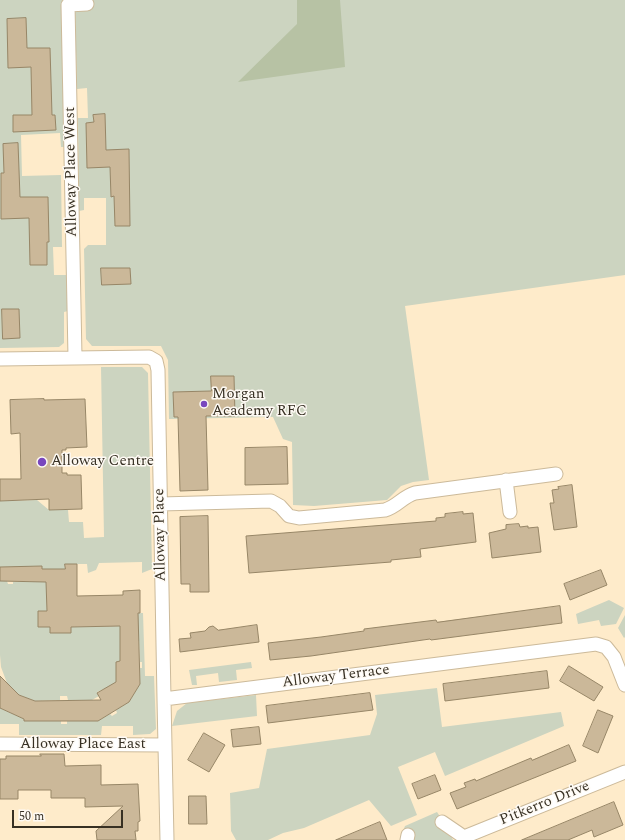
<!DOCTYPE html>
<style>
body{margin:0}
#map{position:relative;width:625px;height:840px;overflow:hidden;background:#feebca;font-family:Spectral,serif}
canvas{display:block}
.scale{position:absolute;left:12px;top:810px;width:111px;height:18px;box-sizing:border-box;border:2px solid #373023;border-top:0;padding-left:5px;font-size:12px;line-height:14px;white-space:nowrap;color:#373023;-webkit-text-stroke:3px #fefaf4;paint-order:stroke}
</style>
<div id="map">
<canvas width="625" height="840"></canvas>
<div class="scale">50 m</div>
</div>
<script>
const c = document.querySelector('canvas').getContext('2d');
c.lineJoin = 'round';
function paint(path, color) {
  c.fillStyle = color;
  c.fill(path, 'evenodd');
}
function stroke(path, color, width, dash) {
  c.strokeStyle = color;
  c.lineWidth = width;
  c.lineCap = dash ? 'butt' : 'round';
  c.setLineDash(dash || []);
  c.stroke(path);
}
function label(font, color, halo, rows, align = 'center') {
  c.font = font + ' Spectral,serif';
  c.lineWidth = 3;
  c.setLineDash([]);
  c.textBaseline = 'middle';
  c.strokeStyle = halo;
  c.fillStyle = color;
  for (const [text, x, y, turn = 0] of rows) {
    c.save();
    c.translate(x, y);
    c.rotate((+turn || 0) * Math.PI / 180);
    c.textAlign = isNaN(turn) ? turn : align;
    if (halo) c.strokeText(text, 0, 0);
    c.fillText(text, 0, 0);
    c.restore();
  }
}
paint(new Path2D(`
 M0 0H62L65 147H61L60 133 21 135 22 176 61 175 62 247H53L54 275H67L68 311 64 312V343L59 347 0 348Z
 M87 0H625V275L405 306 429 480 413 482 401 486 387 500 314 506 293 505 292 442 283 439 273 417 169 419 168 360 161 346H92L86 339 84 249 88 245H106V198H84V210L79 211 78 118H88L87 88 77 89 75 11H88Z
 M101 367H142L148 373 152 569 142 573V562L99 563 96 570 88 573 87 564H65V569H60L47 611H38V627H48L50 623V633H71V627L121 626 138 628V613H143L145 676H154L156 729 150 734 133 735V726H102L101 735H19V724H0V704L3 707 2 709 24 719V721H61V724H67V721H98L110 714 112 716 117 713 116 710 129 702 140 684V668H142V662H140L139 641H120V661L116 662V669H120V678L106 692 104 689 97 692 99 696 92 700H68L67 696H60V700L35 701 19 695 7 683 1 667 0 655V581H7L8 584H13V582H30L42 566 7 568V567H0V501L37 500 49 510H68L69 522H83L84 538 104 537Z
 M609 600 624 608 616 624 601 626 599 620 578 624 576 614Z
 M625 615V637L624 638 618 628Z
 M251 662 252 668 236 670 237 680 219 682 218 673 196 676 197 685H192L189 670Z
 M437 688 442 727 561 712 564 726 445 776 435 752 398 767 417 815 391 826 369 800 304 828 283 833 268 840H236L231 831 230 793 259 788 267 749 370 735 377 714 375 695Z
 M256 695 257 716 172 726 177 711 187 703Z
 M437 812 441 818 438 826 451 836 453 840H413L403 831 405 826Z`), '#ccd4c0');
paint(new Path2D(`
 M297 0H340L345 67 238 82 297 24Z`), '#b7c2a4');
const building = new Path2D(`
 M26 18 27 48H50L52 115H55L56 130 13 132V115H32L31 67 8 68 7 19Z
 M105 114 106 150 129 149 130 226H115L114 196 111 197 110 167 87 168 86 123 94 122 93 115Z
 M18 143 20 197H48L49 242H47V265H30L29 218 1 219V173H4L3 144Z
 M101 268H130L131 284 102 285Z
 M2 309H19L20 338 3 339Z
 M211 376H234L235 416H206L208 490 180 491 178 417H174L173 392 211 391Z
 M44 399V400L85 399 87 447 66 448V450H62V473H67V475H81L82 509 49 510V499L0 501V479H21L20 433 11 434 10 400Z
 M287 447 288 484 245 485V448Z
 M572 485 577 527 554 530 550 503H554L552 490 559 489 558 487Z
 M463 512V514L473 513 476 542 420 549 421 557 391 560V562L249 573 246 536 436 521V518L445 517V514Z
 M208 516 209 592H190V584H181L180 517Z
 M519 524 520 527 528 526V528L538 527 541 552 492 558 489 533 506 529V525Z
 M65 564H77V596L123 595V591L140 590V613H138L140 684 129 702 98 721H24V719L0 708V676L19 695 35 701 101 700 97 693 116 682V662L120 661V626L71 627V633H50V627H38V611H47L46 582 0 581V567L42 566V569H65Z
 M601 570 607 585 570 600 564 584Z
 M560 606 562 623 431 640 430 639 311 656 270 660 268 643 321 637 364 631V629L436 620 437 622Z
 M257 625 259 642 180 652 179 639 191 638 190 633 205 631 209 627 213 626 218 630Z
 M569 666 603 687 594 701 560 681Z
 M547 671 549 688 445 701 443 684Z
 M370 693 373 710 268 723 266 706Z
 M598 710 613 716 598 753 583 746Z
 M259 727 261 744 233 747 231 730Z
 M204 733 225 745 209 772 188 760Z
 M569 745 576 761 457 809 450 793 466 787 464 783 475 779 476 781 531 758 532 760Z
 M40 754H64L65 766 101 765V785L138 784 140 821 138 822V831H135L136 840H97L96 831 123 806 85 807V798H51V790H18V799H0V759H6V756H41Z
 M435 775 441 790 418 799 412 784Z
 M189 796H206L207 824H189Z
 M614 802 623 825 594 837 592 830 568 840H522Z
 M380 822 387 840H336Z`);
paint(building, '#cbb899');
stroke(building, '#978667', 1);
const minor = new Path2D(`
 M75 357 68 5 87 4
 M0 359 149 357 156 361 158 370 164 699
 M506 480 510 512
 M161 504 271 501 280 506 289 516 299 518 385 510C398 506 402 497 415 493L556 474
 M0 744 165 745
 M442 822 464 837 463 840
 M464 837 625 772
 M167 840 164 699 596 644 606 647 614 657 625 685
 M407 840 408 835`);
stroke(minor, '#ccba9a', 15);
stroke(minor, '#fff', 13);
for (const [x, y, r, color] of [
 [204,404,4,"#7846be"],
 [42,462,5,"#7846be"]
]) {
  const dot = new Path2D();
  dot.arc(x, y, r, 0, 2 * Math.PI);
  c.fillStyle = color;
  c.fill(dot);
  stroke(dot, '#fefaf4', 1.5);
}
label('15px', '#373023', '#fefaf4', [
 ["Alloway Place West",72,172,-91],
 ["Alloway Place",161,535,-91],
 ["Alloway Terrace",336,677,-7],
 ["Alloway Place East",83,745],
 ["Pitkerro Drive",545,804,-22]
]);
label('15px', '#373023', '#fefaf4', [
 ["Morgan",212,395],
 ["Academy RFC",212,412],
 ["Alloway Centre",51,462]
], 'left');
</script>
